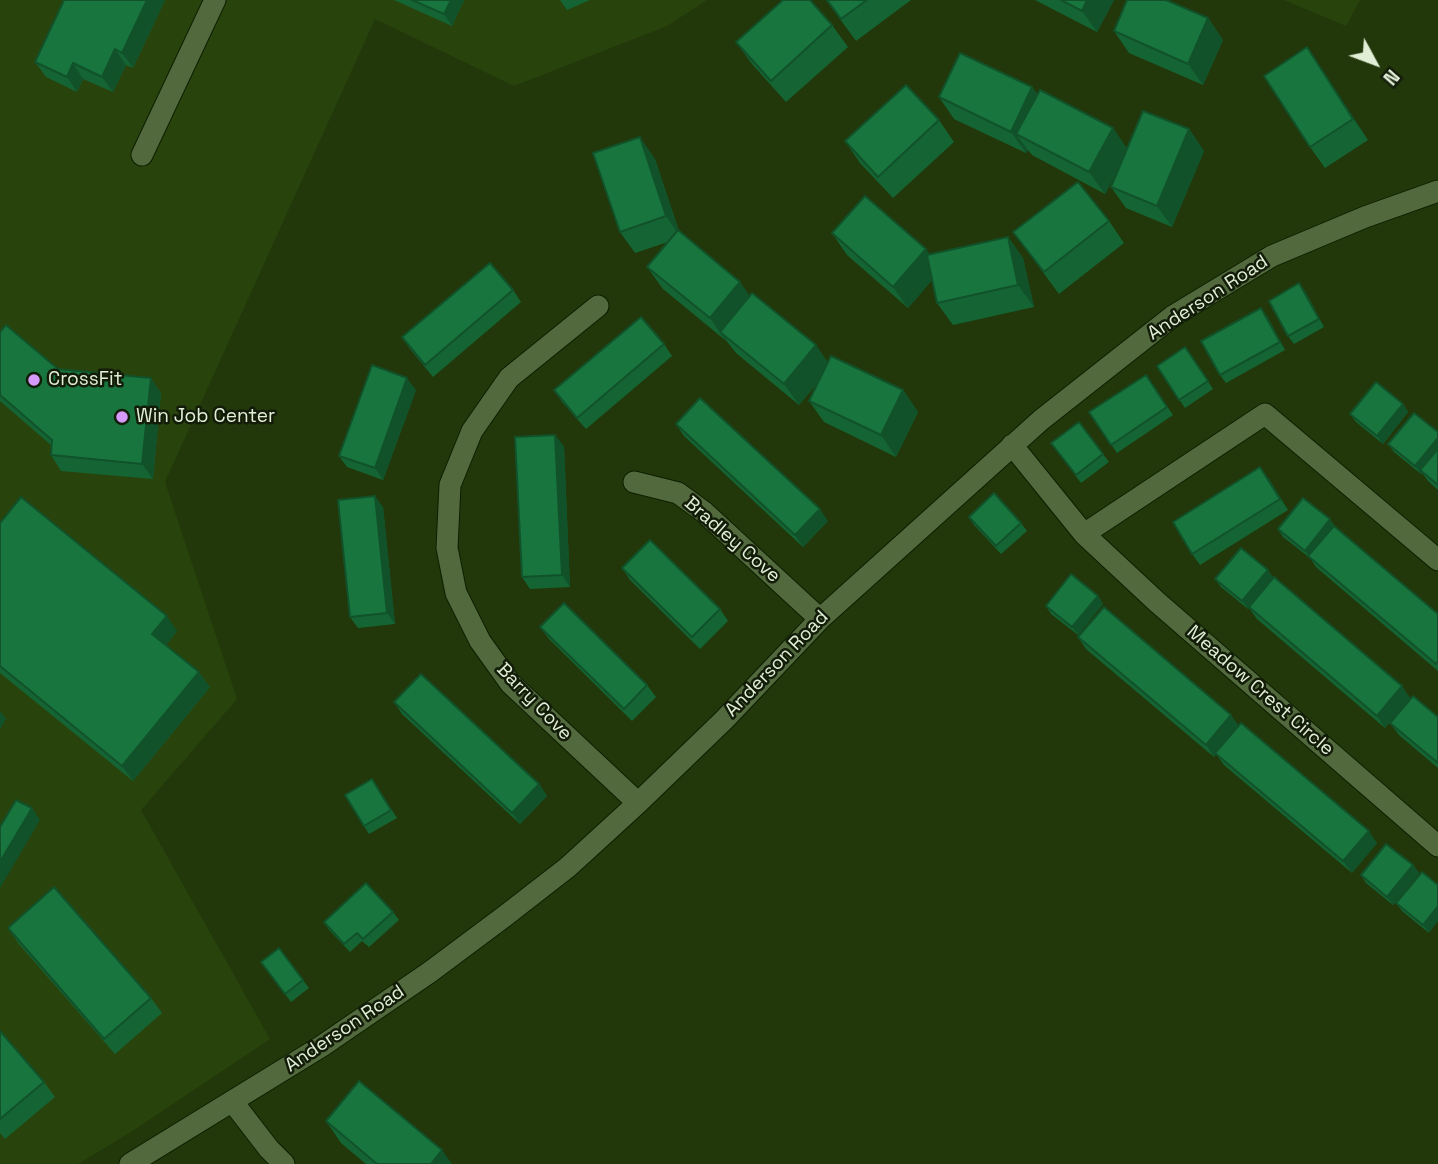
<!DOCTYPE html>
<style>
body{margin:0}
#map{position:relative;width:1438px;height:1164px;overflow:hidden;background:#22380a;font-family:"Space Grotesk",sans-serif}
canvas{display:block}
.north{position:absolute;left:1340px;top:28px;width:70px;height:70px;-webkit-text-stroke:5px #121c09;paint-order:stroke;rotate:131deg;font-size:19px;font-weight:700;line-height:28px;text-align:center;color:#e0efd6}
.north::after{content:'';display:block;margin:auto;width:24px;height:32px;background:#e0efd6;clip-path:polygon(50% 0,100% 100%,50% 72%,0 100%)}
</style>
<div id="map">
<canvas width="1438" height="1164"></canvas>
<div class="north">N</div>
</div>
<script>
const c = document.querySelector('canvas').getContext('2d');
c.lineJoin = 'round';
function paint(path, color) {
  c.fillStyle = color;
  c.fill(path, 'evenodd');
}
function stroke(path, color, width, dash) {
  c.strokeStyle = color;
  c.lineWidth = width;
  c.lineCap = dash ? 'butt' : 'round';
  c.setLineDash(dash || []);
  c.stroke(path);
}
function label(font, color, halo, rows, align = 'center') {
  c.font = font + ' "Space Grotesk",sans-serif';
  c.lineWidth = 5;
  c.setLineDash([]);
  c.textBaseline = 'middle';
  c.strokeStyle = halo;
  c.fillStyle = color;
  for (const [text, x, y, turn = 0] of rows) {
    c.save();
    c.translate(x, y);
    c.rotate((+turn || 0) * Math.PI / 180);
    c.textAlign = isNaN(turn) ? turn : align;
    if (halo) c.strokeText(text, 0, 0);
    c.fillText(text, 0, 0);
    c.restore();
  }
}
paint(new Path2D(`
 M0 0H707L667 26 514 86 375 19 165 482 237 699 141 810 270 1039 134 1130 78 1164H0Z
 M1284 0H1360L1346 26Z`), '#29430d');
const minor = new Path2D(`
 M142 155 215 0
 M598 306 509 378 472 431 450 485 447 548 456 593 480 641 510 683 638 803
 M1012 445 1084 534 1157 602 1438 846
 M634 482 678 493 704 512 820 619
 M1084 534 1265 414 1438 560
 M232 1101 269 1149 284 1164
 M130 1164 322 1046 430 972 505 916 568 867 638 803 724 720 820 619 1041 420 1173 316 1272 256 1365 217 1438 191`);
stroke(minor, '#0e1e00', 23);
stroke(minor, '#51693c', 21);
paint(new Path2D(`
 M64 0H165L133 68 126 65 113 92 83 79 77 92 46 77 35 62Z
 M394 0H464L452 26Z
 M560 0H590L567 10Z
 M826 0H911L856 41Z
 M1035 0H1114L1097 32Z
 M1208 18 1223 40 1203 85 1129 53 1114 31Z
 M832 25 848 47 786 102 752 64 736 42Z
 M1307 47 1368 140 1325 168 1310 147Z
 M1032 87 1037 94 1113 128 1127 149 1189 129 1204 151 1172 227 1126 208 1111 187 1121 164 1105 194 1032 155 1028 150 1026 153 954 119 939 97Z
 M939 120 954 142 893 198 860 163 845 141Z
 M655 159 679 231 750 296 828 363 903 390 918 412 896 457 824 422 809 401 819 381 799 405 736 353 725 339V340L663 289 647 267 668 242 635 253 620 232Z
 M1109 221 1124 243 1059 294 1013 232Z
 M832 233 930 254 1008 237 1023 258 1034 307 953 325 937 303 932 280 908 308 847 255Z
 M513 290 521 302 433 377 410 349 402 337Z
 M1305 291 1324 327 1294 344 1288 336Z
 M1267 316 1285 350 1226 383 1220 375Z
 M0 332 58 369 161 393 153 479 61 471 51 455V445L0 401Z
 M664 344 672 356 586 429 562 402 554 390Z
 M1185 347 1213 389 1185 408 1157 366Z
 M1146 375 1173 415 1117 453 1089 412Z
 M416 390 383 480 347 467 339 456Z
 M1403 404 1408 412 1383 444 1356 422 1350 414Z
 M1079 422 1109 462 1081 483 1051 443Z
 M676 424 828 521 803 547 684 436Z
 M1438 432V490L1429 482 1422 473 1421 474 1394 452 1388 444Z
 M564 446 570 587 530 589 522 577Z
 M1269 479 1288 510 1200 565 1192 554Z
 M383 507 395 624 358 628 350 617Z
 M969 517 1021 523 1027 531 1001 554 974 525Z
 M1330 519 1335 527 1438 614V671L1316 567 1310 558 1283 537 1278 529Z
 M0 523 177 631 166 645 210 687 133 781 0 673Z
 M622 568 720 609 728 621 700 649 630 580Z
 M1268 570 1273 578 1410 698 1385 728 1257 619 1249 608 1248 609 1221 587 1215 579Z
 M1098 596 1103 604 1078 635 1051 614 1046 606Z
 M540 627 647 685 656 697 632 721 549 639Z
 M1078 637 1239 726 1377 843 1352 873 1224 765 1216 754 1214 757 1086 649Z
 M394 702 539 784 547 796 520 824 402 714Z
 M1438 717V768L1399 735 1390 723Z
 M372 779 397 818 369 834 364 826Z
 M1413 865 1419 873 1393 905 1366 883 1361 875Z
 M1422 872 1429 933 1402 911 1396 903Z
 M393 912 399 920 369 947 362 941 350 952 329 930 324 922Z
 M8 928 151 998 162 1013 115 1054 18 943Z
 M279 948 309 988 291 1002 261 962Z
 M0 1031 44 1082 55 1097 5 1139 0 1133Z
 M326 1121 452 1164H366L341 1143Z`), '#156534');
paint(new Path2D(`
 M147 0H165L133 68 122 53Z
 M451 0H464L452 26 444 14Z
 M1087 0H1114L1097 32 1082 11Z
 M1208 18 1223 40 1203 85 1188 64Z
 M1307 47 1322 69 1368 140 1353 119Z
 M115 49 126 65 113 92 102 77Z
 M73 63 83 79 77 92 67 77Z
 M1032 87 1047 109 1016 134 1028 150 1026 153 1011 132Z
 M1113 128 1128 150 1105 194 1089 172Z
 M1189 129 1204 151 1172 227 1157 206Z
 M640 137 655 159 681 238 666 216Z
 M1008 237 1023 258 1034 307 1018 285Z
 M926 249 941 270 908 308 893 287Z
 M740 282 755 303 720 332 726 339 725 340 710 318Z
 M1299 283 1305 291 1324 327 1319 319Z
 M1261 308 1267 316 1285 350 1280 342Z
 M816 345 831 367 799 405 784 384Z
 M151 378 161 393 153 479 142 464Z
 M407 378 416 390 383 480 375 468Z
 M903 390 918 412 896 457 881 435Z
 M1403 404 1408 412 1383 444 1377 436Z
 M555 435 564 446 570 587 562 575Z
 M1438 438V453L1420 470 1422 473 1421 474 1415 466Z
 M1260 467 1269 479 1288 510 1280 499Z
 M375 496 383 507 395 624 387 613Z
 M820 509 828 521 803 547 795 535Z
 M1330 519 1335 527 1309 556 1305 551Z
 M1268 570 1273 578 1248 609 1242 601Z
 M1098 596 1103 604 1078 635 1072 627Z
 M167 616 177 631 163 649 152 634Z
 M199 672 210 687 133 781 122 766Z
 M1402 686 1410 698 1385 728 1377 716Z
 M0 711 6 719 0 729Z
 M1231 715 1240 727 1214 757 1206 745Z
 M539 784 547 796 520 824 512 813Z
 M32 808 40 820 0 888V862Z
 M1369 831 1377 843 1352 873 1343 861Z
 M1413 865 1419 873 1393 905 1387 897Z
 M1438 906V921L1429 933 1423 925Z
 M442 1150 452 1164H431Z`), '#11522b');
const building = new Path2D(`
 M64 0H147L122 53 115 49 102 77 73 63 67 77 35 62Z
 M412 0H451L444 14Z
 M783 0H810L832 25 771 81 736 42Z
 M827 0H867L841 19Z
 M1061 0H1087L1082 11Z
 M1127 0H1166L1208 18 1188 64 1114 31Z
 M1307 47 1353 119 1310 147 1264 76Z
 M960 53 1032 87 1011 132 939 97Z
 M906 85 939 120 878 177 845 141Z
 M1040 90 1113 128 1089 172 1016 134Z
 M1143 111 1189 129 1157 206 1111 187Z
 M640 137 666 216 620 232 593 153Z
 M1078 182 1109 221 1044 272 1013 232Z
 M865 196 926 249 893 287 832 233Z
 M678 230 740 282 710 318 647 267Z
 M1008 237 1018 285 937 303 927 255Z
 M490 263 513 290 425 365 402 337Z
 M1299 283 1319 319 1288 336 1269 301Z
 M752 293 816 345 784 384 720 332Z
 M1261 308 1280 342 1220 375 1201 341Z
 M641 317 664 344 577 418 554 390Z
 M6 325 58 369 151 378 142 464 51 455 52 440 0 395V332Z
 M1185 347 1208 381 1179 400 1157 366Z
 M831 356 903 390 881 435 809 401Z
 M372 365 407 378 375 468 339 456Z
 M1146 375 1167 407 1111 445 1089 412Z
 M1376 382 1403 404 1377 436 1350 414Z
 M700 398 820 509 795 535 676 424Z
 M1414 413 1438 432V438L1415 466 1388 444Z
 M1079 422 1103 454 1076 475 1051 443Z
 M555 435 562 575 522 577 515 437Z
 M1438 449V485L1420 470Z
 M1260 467 1280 499 1192 554 1173 522Z
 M994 493 1021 523 996 546 969 517Z
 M375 496 387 613 350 617 338 500Z
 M21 497 167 616 152 634 199 672 122 766 0 666V523Z
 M1303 498 1330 519 1305 551 1278 529Z
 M1334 526 1438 614V661L1436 664 1308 556Z
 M650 540 720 609 692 637 622 568Z
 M1241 548 1268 570 1242 601 1215 579Z
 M1071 574 1098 596 1072 627 1046 606Z
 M1274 577 1402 686 1377 716 1249 607Z
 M564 603 647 685 624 709 540 627Z
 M1104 607 1231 715 1206 745 1078 637Z
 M421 674 539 784 512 813 394 702Z
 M1413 696 1438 717V763L1390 723Z
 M1241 723 1369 831 1343 861 1215 753Z
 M372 779 391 810 364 826 345 795Z
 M16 800 32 808 0 862V827Z
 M1386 844 1413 865 1387 897 1361 875Z
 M1422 872 1438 885V906L1423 925 1396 903Z
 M366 883 393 912 363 939 357 933 344 944 324 922Z
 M54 887 151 998 104 1039 8 928Z
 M279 948 303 980 285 994 261 962Z
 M0 1031 44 1082 0 1119Z
 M359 1081 442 1150 431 1164H377L326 1121Z`);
paint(building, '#18753d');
stroke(building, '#11522b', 2);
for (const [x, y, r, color] of [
 [34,380,7,"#d69bfa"],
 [122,417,7,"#d69bfa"]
]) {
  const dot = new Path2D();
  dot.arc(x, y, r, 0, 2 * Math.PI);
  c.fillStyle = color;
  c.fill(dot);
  stroke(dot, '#121c09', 2.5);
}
label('19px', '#e0efd6', '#121c09', [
 ["Anderson Road",1208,298,-33],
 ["Bradley Cove",732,540,41],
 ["Anderson Road",777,664,-46],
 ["Meadow Crest Circle",1260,691,41],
 ["Barry Cove",534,702,46],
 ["Anderson Road",345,1029,-34]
]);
label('19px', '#e0efd6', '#121c09', [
 ["CrossFit",48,380],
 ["Win Job Center",136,417]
], 'left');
</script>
